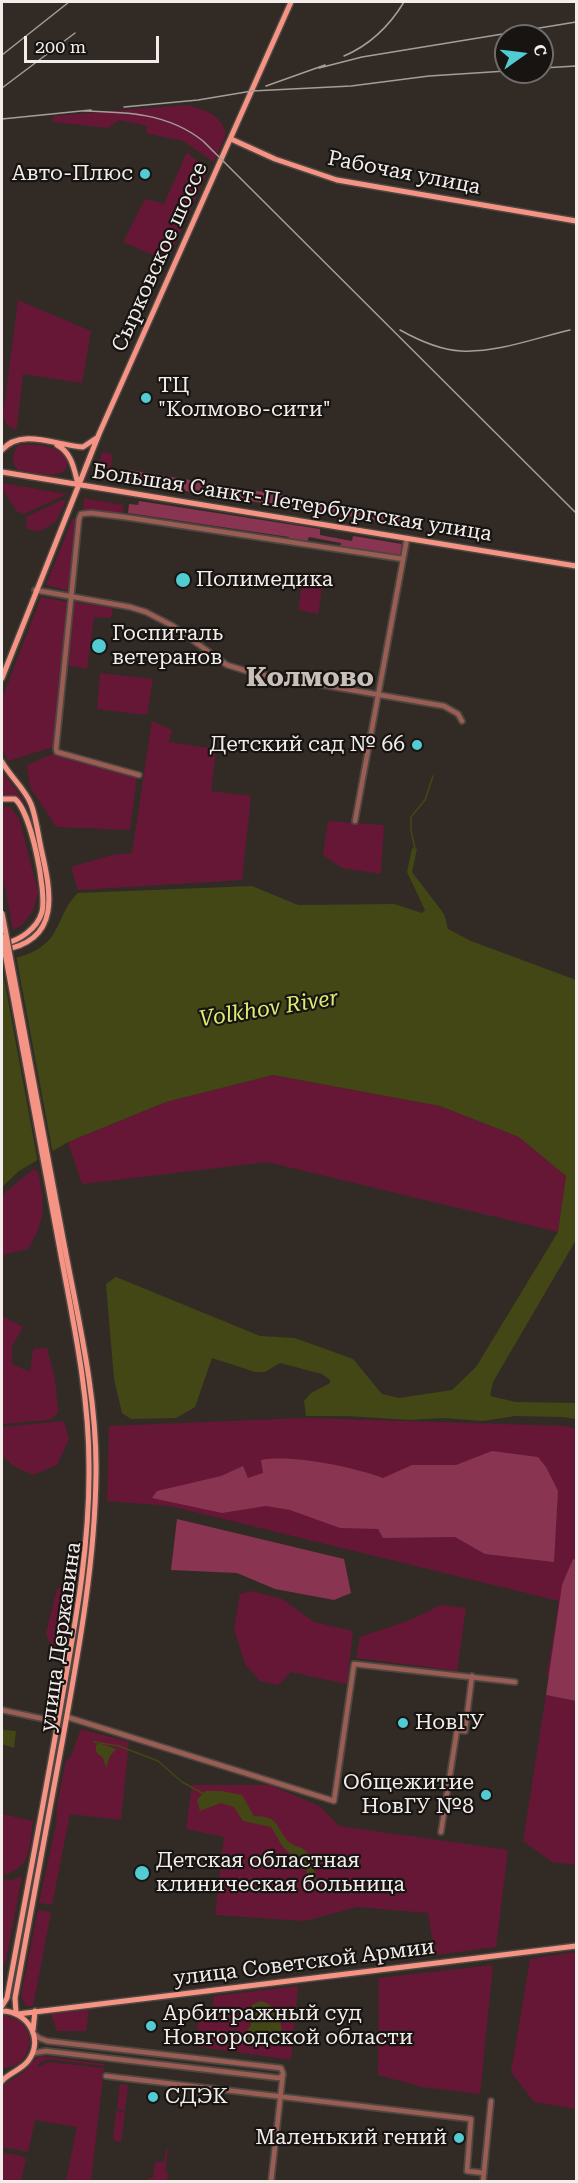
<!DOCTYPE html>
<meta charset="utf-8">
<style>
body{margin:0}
#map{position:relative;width:578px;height:2183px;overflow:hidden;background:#322b25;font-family:"Roboto Serif",serif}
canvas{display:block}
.frame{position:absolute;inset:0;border:3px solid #f2edea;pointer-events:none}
.north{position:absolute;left:494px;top:24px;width:60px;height:60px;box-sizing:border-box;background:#171412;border:2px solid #6f6b68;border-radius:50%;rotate:76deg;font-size:16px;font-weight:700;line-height:24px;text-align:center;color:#f2edea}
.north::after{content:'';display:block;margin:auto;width:21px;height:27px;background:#51ccd2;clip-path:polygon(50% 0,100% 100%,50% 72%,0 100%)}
.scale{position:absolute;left:24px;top:36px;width:135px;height:27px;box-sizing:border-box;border:3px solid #f2edea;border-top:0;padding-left:8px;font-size:18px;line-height:21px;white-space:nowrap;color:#f2edea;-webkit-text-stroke:4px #171412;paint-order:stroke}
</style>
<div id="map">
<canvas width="578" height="2183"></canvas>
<div class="frame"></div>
<div class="north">С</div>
<div class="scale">200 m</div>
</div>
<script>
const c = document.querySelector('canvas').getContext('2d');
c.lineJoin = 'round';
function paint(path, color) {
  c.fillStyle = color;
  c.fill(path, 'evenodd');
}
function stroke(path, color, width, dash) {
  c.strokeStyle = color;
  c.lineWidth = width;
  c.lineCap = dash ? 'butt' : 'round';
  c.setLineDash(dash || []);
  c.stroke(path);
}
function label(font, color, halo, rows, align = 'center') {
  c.font = font + ' "Roboto Serif",serif';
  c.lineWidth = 4.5;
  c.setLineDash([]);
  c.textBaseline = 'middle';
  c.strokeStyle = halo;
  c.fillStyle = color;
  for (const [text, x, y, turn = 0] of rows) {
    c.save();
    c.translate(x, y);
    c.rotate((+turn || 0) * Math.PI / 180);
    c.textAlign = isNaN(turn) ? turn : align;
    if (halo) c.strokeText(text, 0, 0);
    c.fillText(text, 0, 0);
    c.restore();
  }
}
paint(new Path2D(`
 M187 105C205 110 220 114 226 133L214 162 183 141 146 133 147 126 119 120 108 128 53 122V116Z
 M187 152 203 165 206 175 167 261 123 242 145 199 164 204Z
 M18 300 91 331 82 383 23 374 17 426 15 430 7 425 3 416Z
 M19 445C35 443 58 446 68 458L66 469C54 480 33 472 18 470 10 462 12 453 19 445Z
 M102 452 113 454 108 479 100 476 97 470Z
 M2 483 67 494 24 514 16 511 2 487Z
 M84 498 124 505 122 516 83 510Z
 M62 500H66L56 522 38 532 25 528 27 524 26 517Z
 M73 518 77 519 69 591 46 585Z
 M303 579 323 583 318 614 298 610Z
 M41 597 68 602 53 747 8 761 2 748V699Z
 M75 602 113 608 111 618 94 617 87 669 70 666 68 664Z
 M100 673 153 679 147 715 97 709Z
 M152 721 172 730 169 742 216 749 211 791 251 796 242 880 78 890 71 867 112 855 132 853Z
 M55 753 137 777 130 830 56 827 30 787 27 765Z
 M2 771 26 804 15 797 2 796Z
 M9 806 19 818 38 892 34 909 23 924 13 930 2 871V809Z
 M328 821 384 825 381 874 342 868 323 855Z
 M273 1075 440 1106 519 1137 566 1176 558 1232 267 1162 82 1184 68 1142 166 1102Z
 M34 1169 38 1172C45 1206 46 1218 28 1249L2 1255V1195Z
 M2 1316 23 1327 12 1346V1364L30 1372 33 1349 47 1348 55 1379 58 1413 49 1420 2 1424Z
 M304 1418 566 1426 576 1429V1680L547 1676 559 1601 170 1506 107 1501 109 1426Z
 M64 1421 69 1439 57 1465 33 1475 13 1466 2 1455V1427Z
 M77 1575 65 1644 59 1655 48 1639 46 1633 57 1589Z
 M252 1591 282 1599 314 1622 353 1631 347 1684 291 1672 278 1685 260 1681 245 1664 234 1629 240 1594Z
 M441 1605 466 1608 457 1671 356 1658 360 1637 410 1620Z
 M71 1665 74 1666 13 1997 10 1996Z
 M546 1695 576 1701V1865L552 1862 523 1841Z
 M81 1729 129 1742 121 1820 70 1814 52 1905 39 1903 56 1825 57 1806 66 1761 71 1756Z
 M192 1785H270L319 1806 339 1826 508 1850 496 1947 435 1955 428 1913 357 1907 305 1921 215 1915 224 1837 186 1829Z
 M2 1814 33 1821C29 1847 32 1869 2 1875Z
 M22 1876 5 1965H2V1879L13 1880Z
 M38 1910 51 1912 33 2006H26L21 1997Z
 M576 1952V2109L534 2102 511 2072 530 1959Z
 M493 1965 480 2094 422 2087 378 2075 379 1978Z
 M298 1986 291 2060 195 2046 199 2014 211 2012 214 1996Z
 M89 2010 86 2031H57L51 2014Z
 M2 2016C39 2017 38 2067 2 2068Z
 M40 2056 104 2064V2066L47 2059 37 2065 39 2067 48 2062 104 2068 91 2181H66L77 2127 35 2120 28 2152 2 2147V2086L24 2072 32 2062Z
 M120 2084 128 2085 125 2111 117 2109Z
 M116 2111 125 2112 121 2142 113 2140Z
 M166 2149 168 2150 165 2170 168 2174 167 2181H148L149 2178H153L155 2162H164Z
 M2 2152 22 2156 26 2159 21 2181H2Z`), '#661736');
paint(new Path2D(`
 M129 470 294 497V502L420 521 418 527 127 482Z
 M139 501 320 529V535L352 541 353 536 402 544 400 557 340 548 341 543 309 537 307 542 289 539V537L128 513 129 504 138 505Z
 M492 1451 538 1457 546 1467 558 1491 554 1562 485 1554 455 1537 383 1538 378 1529 340 1528 290 1510 266 1506 222 1513 152 1498 157 1491 221 1476 243 1466 248 1478 263 1473 261 1460C291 1454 354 1467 383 1478L412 1465H456Z
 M177 1519 344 1559 351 1593 334 1600 275 1589 237 1573 171 1570Z
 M573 1559 576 1560V1701L546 1695 562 1585Z`), '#893451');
paint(new Path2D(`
 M412 848 417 849 412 872 444 914 448 929 471 941 576 980V1240L493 1382 490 1396 516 1402 576 1403V1419L562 1417 515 1416 483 1421 442 1418 410 1420 347 1416H306L304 1401 311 1393 330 1383V1380L322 1374 280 1363 265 1372H255L212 1358 195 1407 176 1418 131 1419 122 1413 114 1379 106 1284 116 1277 260 1336 295 1338 353 1359 382 1394 399 1398 452 1390 476 1367 558 1232 566 1176 519 1137 440 1106 273 1075 166 1102 68 1142 19 1171 2 1187V961C21 957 43 952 54 933 64 917 63 908 78 893L252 886 298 905 394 904 422 913 425 910 407 872Z
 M2 1727 4 1730 16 1731 14 1748 2 1744Z
 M99 1743 116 1749 110 1756 106 1768 103 1758 96 1752V1745Z
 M205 1791H222L242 1795 254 1816C278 1817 274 1822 286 1839 290 1845 300 1846 306 1851 313 1858 316 1877 317 1887L310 1885 306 1868 283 1847 271 1827 243 1821 234 1807 221 1803 200 1811 197 1800Z
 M260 2001C277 2003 287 2029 278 2042L260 2037 252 2044 244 2040 242 2038 251 2025 252 2005Z`), '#424715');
paint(new Path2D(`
 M16 955 53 1154 38 1163 2 968V958Z`), '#322b25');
stroke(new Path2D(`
 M415 849 411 830V817L425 800 433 776
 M94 1742 119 1746 158 1761 182 1782 204 1794`), '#424715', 1.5);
const minor = new Path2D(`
 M35 590 130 607 146 612 173 626 227 665 253 673 444 706 458 714 462 721
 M139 775 57 752 56 749 79 519 81 514 91 513 124 517 403 559
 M355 821 407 538
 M2 1710 58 1722
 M67 1717 334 1801 354 1664 515 1682
 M441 1832 457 1730 465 1731 472 1676
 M33 2033 39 2038 47 2041 281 2068 283 2073 271 2182
 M33 2053 46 2051 279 2078 283 2075
 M106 2076 471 2119 467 2171 484 2173
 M483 2182 491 2101`);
const major = new Path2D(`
 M231 139 275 159 337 180 576 221
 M57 445C72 453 74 469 78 484
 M2 450C21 427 58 446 83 447L95 439
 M2 472 576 566
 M2 678 99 434 291 2
 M2 762C10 776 25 789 31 804 36 817 38 834 41 848 51 892 62 941 2 950
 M2 799H15C31 812 47 892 42 912 37 929 20 940 4 944
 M2 2006 7 1998C25 1900 44 1802 61 1704 75 1625 90 1546 89 1465 89 1393 73 1321 60 1250
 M2 2011C27 2011 45 2039 28 2061 21 2070 9 2073 2 2081
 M16 2013 15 1998C31 1913 46 1828 62 1743 78 1654 95 1564 96 1473 97 1398 79 1323 65 1249
 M18 2014 576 1946
 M33 2030 35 2011`);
stroke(minor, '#4d4641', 8);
stroke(major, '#4d4641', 8);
stroke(minor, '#995d53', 4.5);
stroke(major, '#f59384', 5);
stroke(new Path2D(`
 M2 55 69 2
 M344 56C370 45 390 25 404 2
 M319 68 362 57 576 22
 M542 68 576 66
 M266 86 325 65
 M2 88 75 33
 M124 107 198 100 252 91 351 86 429 76 506 71
 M83 111C127 112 168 113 203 141L576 513
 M2 119 91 110
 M400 330C418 340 439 350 461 351 497 353 535 338 570 330`), '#a49e9a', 1.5);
const majorBridge = new Path2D(`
 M2 913 65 1249
 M2 937 60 1250`);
stroke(majorBridge, '#4d4641', 8, []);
stroke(majorBridge, '#f59384', 5);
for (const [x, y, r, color] of [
 [145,174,6,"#51ccd2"],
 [146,398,6,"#51ccd2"],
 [183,580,8,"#51ccd2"],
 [99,646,8,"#51ccd2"],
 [417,745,6,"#51ccd2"],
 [403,1723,6,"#51ccd2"],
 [486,1795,6,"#51ccd2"],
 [142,1873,8,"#51ccd2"],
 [151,2026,6,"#51ccd2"],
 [153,2097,6,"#51ccd2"],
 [459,2138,6,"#51ccd2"]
]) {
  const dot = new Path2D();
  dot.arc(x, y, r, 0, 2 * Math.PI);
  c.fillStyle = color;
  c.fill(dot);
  stroke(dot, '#171412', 2);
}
label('21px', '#f2edea', '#171412', [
 ["Рабочая улица",404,173,11],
 ["Сырковское шоссе",160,257,-66],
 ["Большая Санкт-Петербургская улица",292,503,9],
 ["улица Державина",61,1637,-82],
 ["улица Советской Армии",304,1963,-7]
]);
label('21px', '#f2edea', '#171412', [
 ["Авто-Плюс",133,174,"right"],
 ["ТЦ",158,386],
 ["\"Колмово-сити\"",158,410],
 ["Полимедика",196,580],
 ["Госпиталь",112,634],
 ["ветеранов",112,658],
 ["Детский сад № 66",405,745,"right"],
 ["НовГУ",415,1723],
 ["Общежитие",474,1783,"right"],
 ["НовГУ №8",474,1807,"right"],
 ["Детская областная",156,1861],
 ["клиническая больница",156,1885],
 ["Арбитражный суд",163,2014],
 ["Новгородской области",163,2038],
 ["СДЭК",165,2097],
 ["Маленький гений",447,2138,"right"]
], 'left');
label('italic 22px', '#deec71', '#171412', [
 ["Volkhov River",269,1009,-9]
]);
label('bold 27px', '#c8bfb8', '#171412', [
 ["Колмово",310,678]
]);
</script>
